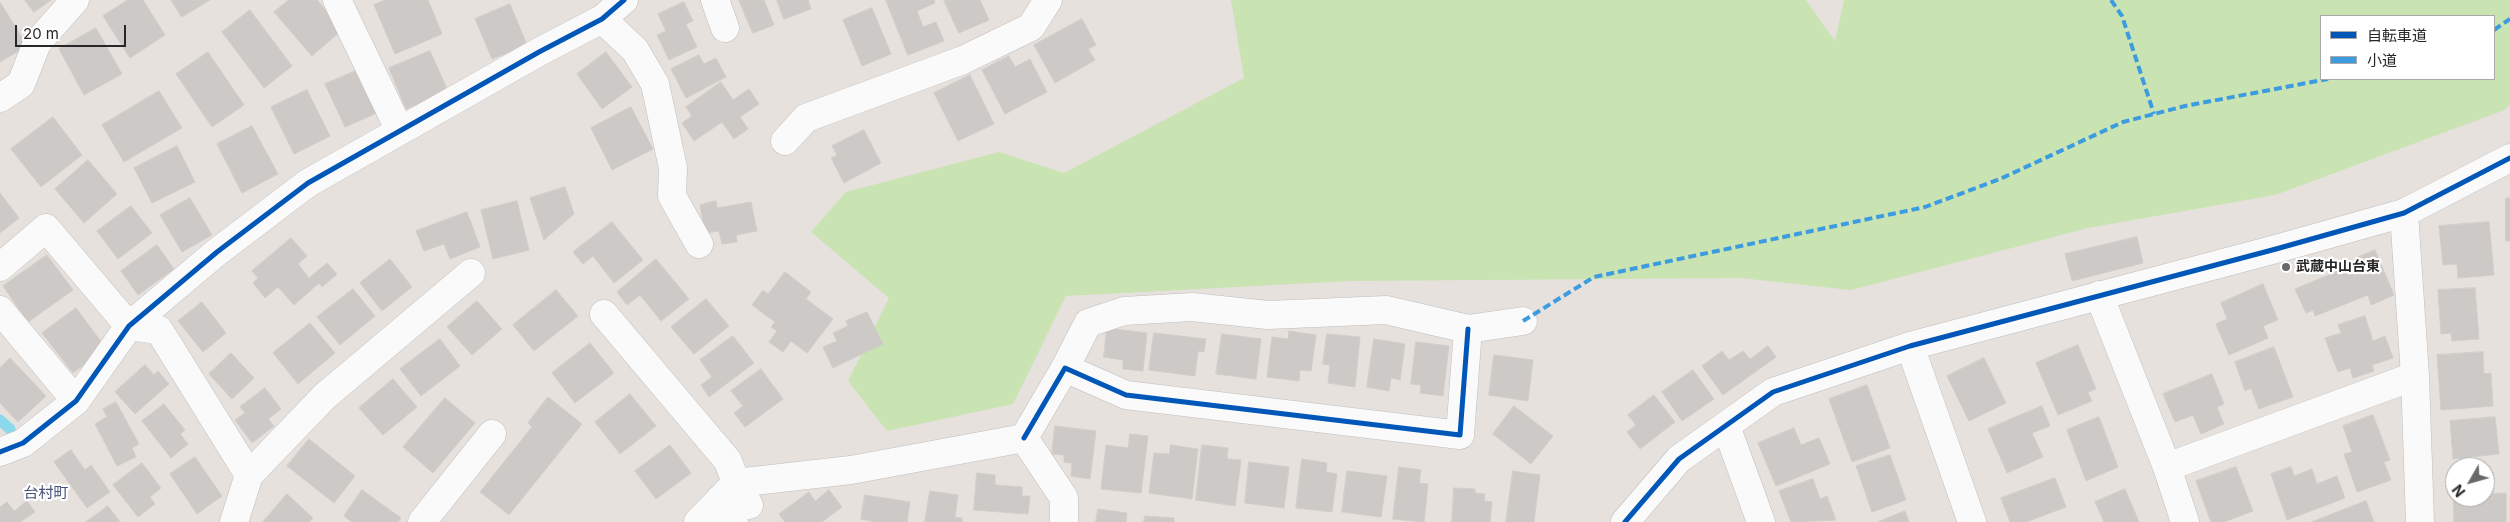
<!DOCTYPE html>
<meta charset="utf-8">
<style>
body{margin:0}
#map{position:relative;width:2510px;height:522px;overflow:hidden;background:#e6e1dc;font-family:Inter,"Noto Sans JP",sans-serif}
canvas{display:block}
.legend{position:absolute;left:2320px;top:15px;width:175px;height:65px;box-sizing:border-box;background:#fff;border:1px solid #a9a9a9;margin:0;padding:6px 9px;list-style:none;font-size:15px;color:#272727}
.legend li{display:flex;align-items:center;gap:10px;height:25px}
.legend b{width:25px;border:1px solid #a9a9a9}
.north{position:absolute;left:2445px;top:457px;width:50px;height:50px;box-sizing:border-box;background:#fff;border:1px solid #a9a9a9;border-radius:50%;rotate:232deg;font-size:14px;font-weight:700;line-height:20px;text-align:center;color:#272727}
.north::after{content:'';display:block;margin:auto;width:18px;height:22px;background:#6a6866;clip-path:polygon(50% 0,100% 100%,50% 72%,0 100%)}
.scale{position:absolute;left:15px;top:25px;width:111px;height:22px;box-sizing:border-box;border:2px solid #272727;border-top:0;padding-left:6px;font-size:15px;line-height:18px;white-space:nowrap;color:#272727;-webkit-text-stroke:4px #fff;paint-order:stroke}
</style>
<div id="map">
<canvas width="2510" height="522"></canvas>
<ul class="legend">
<li><b style="height:6px;background:#0057b8"></b>自転車道</li>
<li><b style="height:6px;background:#3d9ce0"></b>小道</li>
</ul>
<div class="north">N</div>
<div class="scale">20 m</div>
</div>
<script>
const c = document.querySelector('canvas').getContext('2d');
c.lineJoin = 'round';
function paint(path, color) {
  c.fillStyle = color;
  c.fill(path, 'evenodd');
}
function stroke(path, color, width, dash) {
  c.strokeStyle = color;
  c.lineWidth = width;
  c.lineCap = dash ? 'butt' : 'round';
  c.setLineDash(dash || []);
  c.stroke(path);
}
function label(font, color, halo, rows, align = 'center') {
  c.font = font + ' Inter,"Noto Sans JP",sans-serif';
  c.lineWidth = 4.5;
  c.setLineDash([]);
  c.textBaseline = 'middle';
  c.strokeStyle = halo;
  c.fillStyle = color;
  for (const [text, x, y, turn = 0] of rows) {
    c.save();
    c.translate(x, y);
    c.rotate((+turn || 0) * Math.PI / 180);
    c.textAlign = isNaN(turn) ? turn : align;
    if (halo) c.strokeText(text, 0, 0);
    c.fillText(text, 0, 0);
    c.restore();
  }
}
paint(new Path2D(`
 M1231 0H1806L1835 41 1844 0H2510V105L2502 111 2275 195 2088 228 1851 290 1741 278 1350 281 1066 296 1013 404 887 431 848 381 889 298 811 232 846 192 999 152 1064 173 1244 78ZM2321 16H2494V79H2321Z`), '#c9e3b2');
stroke(new Path2D(`
 M0 420 10 429`), '#8bd9ec', 11);
const building = new Path2D(`
 M25 0H51L34 12Z
 M128 0H143L165 35 130 58 103 16Z
 M171 0H210L182 17Z
 M289 0H317L342 30 312 56 274 12Z
 M385 0H428L442 34 395 54 374 5Z
 M739 0H764L774 25 753 33Z
 M777 0H808L811 9 784 19Z
 M886 0H934L935 3 917 11 923 27 936 22 944 41 908 55Z
 M944 0H980L989 20 959 33Z
 M0 2 27 46 0 62Z
 M684 2 693 21 686 24 697 47 669 60 657 35 666 31 658 14Z
 M510 4 527 45 492 59 475 19Z
 M872 8 891 54 862 66 843 20Z
 M250 10 292 66 264 88 222 32Z
 M1082 19 1096 45 1088 49 1095 60 1055 83 1034 45Z
 M96 28 122 74 84 95 59 49Z
 M430 51 448 91 406 109 389 68Z
 M208 52 244 105 212 127 176 74Z
 M606 52 632 87 602 109 577 74Z
 M699 55 704 64 716 58 726 77 686 98 671 69Z
 M1009 56 1015 67 1030 59 1047 92 1005 114 982 70Z
 M358 70 377 113 345 127 325 84Z
 M970 75 994 124 958 141 934 93Z
 M721 82 733 100 749 89 759 104 740 117 748 129 734 139 722 122 694 141 682 123 692 116 686 107Z
 M307 90 330 136 294 154 271 107Z
 M159 91 182 128 124 162 102 125Z
 M631 107 653 149 612 170 591 128Z
 M53 117 82 155 41 187 11 149Z
 M252 126 278 174 242 193 217 144Z
 M864 130 881 163 844 183 831 158 837 155 832 146Z
 M177 146 195 182 152 203 134 168Z
 M88 160 117 194 84 223 55 189Z
 M565 187 574 214 544 240 530 198Z
 M0 193 19 218 0 233Z
 M190 198 212 235 182 252 160 215Z
 M2506 198H2510V241H2506Z
 M517 201 529 250 493 259 481 210Z
 M716 201 717 208 751 202 757 231 736 235 737 242 722 244 719 231 705 233 700 205Z
 M131 206 152 233 118 259 97 231Z
 M467 212 480 247 450 259 444 244 424 251 416 231Z
 M612 222 643 260 614 283 593 256 583 264 573 252Z
 M2489 222 2494 275 2458 278 2457 264 2443 265 2439 226Z
 M2137 237 2143 263 2072 281 2065 254Z
 M291 238 307 256 298 264 309 278 327 263 337 274 322 287 319 283 294 305 278 287 265 298 253 283 258 278 252 271Z
 M157 245 174 269 138 295 121 271Z
 M2375 250 2394 295 2371 305 2368 295 2315 316 2313 310 2306 313 2295 289 2357 263 2356 258Z
 M47 255 73 290 28 322 3 286Z
 M390 259 412 287 382 311 360 283Z
 M656 259 689 299 661 321 640 295 627 305 617 292Z
 M785 272 811 292 806 299 833 319 807 353 791 341 783 352 769 342 777 331 771 327 775 322 752 305 763 290 768 294Z
 M2263 284 2278 320 2263 326 2268 338 2229 355 2216 324 2227 319 2221 303Z
 M2475 288 2479 339 2452 341 2451 333 2441 334 2438 290Z
 M353 289 375 316 340 345 317 317Z
 M556 290 578 316 534 351 513 325Z
 M706 299 729 326 694 354 671 327Z
 M477 301 502 329 472 355 447 327Z
 M202 302 226 333 203 352 178 321Z
 M76 308 106 348 73 373 42 333Z
 M867 312 883 344 833 368 823 347 837 341 833 333 848 326 846 321Z
 M2365 316 2373 341 2385 336 2393 358 2372 365 2374 371 2353 378 2350 368 2338 372 2325 338 2341 333 2338 325Z
 M310 323 335 353 298 384 273 353Z
 M1107 328 1147 333 1143 371 1123 369V360L1104 357Z
 M1289 331 1316 335 1311 371 1300 370 1299 381 1267 377 1272 337 1288 339Z
 M1154 333 1206 339 1204 352 1198 351 1195 376 1149 370Z
 M1222 334 1261 339 1256 379 1216 374Z
 M1327 334 1360 337 1355 387 1328 383 1330 365 1323 364Z
 M733 336 754 363 709 397 701 385 712 377 700 360Z
 M440 339 460 366 421 396 400 369Z
 M1374 339 1405 344 1400 380 1391 378 1389 391 1367 387Z
 M1416 342 1449 346 1443 396 1420 393 1421 385 1411 384Z
 M590 343 614 373 575 403 552 373Z
 M2078 345 2096 389 2088 392 2092 401 2058 415 2036 363Z
 M1768 346 1776 357 1723 395 1702 366 1722 351 1729 360 1743 351 1750 359Z
 M2274 347 2293 397 2259 409 2251 388 2245 391 2235 362Z
 M2483 352 2484 374 2491 373 2493 406 2441 410 2437 355Z
 M231 353 254 378 232 399 209 374Z
 M1494 355 1533 360 1528 401 1489 395Z
 M10 358 46 396 18 422 0 403V368Z
 M1984 358 2006 403 1969 421 1947 376Z
 M145 365 154 375 158 371 169 384 135 414 115 392Z
 M761 369 783 399 745 427 734 413 743 406 731 391Z
 M1693 370 1714 399 1682 421 1662 392Z
 M2212 374 2224 404 2217 407 2224 424 2201 434 2193 415 2175 422 2163 394Z
 M393 379 417 407 383 435 359 408Z
 M1867 385 1890 448 1852 462 1829 399Z
 M265 388 281 409 268 419 274 426 252 443 235 420 245 413 240 407Z
 M630 394 656 426 620 454 595 422Z
 M1654 395 1675 422 1640 449 1627 432 1636 425 1628 415Z
 M548 397 582 424 509 515 480 492 532 427 528 423Z
 M445 398 475 423 433 473 403 447Z
 M116 402 139 444 132 448 136 457 117 466 95 424 107 417 103 409Z
 M164 404 185 430 180 434 188 444 171 458 142 421Z
 M1514 406 1553 436 1531 464 1493 434Z
 M2042 406 2050 426 2032 433 2043 457 2007 473 1988 429Z
 M2373 415 2390 460 2384 462 2391 480 2357 492 2344 454 2352 452 2343 426Z
 M2099 417 2118 467 2086 481 2067 430Z
 M2495 417 2499 454 2453 459 2450 421Z
 M1055 426 1096 431 1090 479 1071 476 1072 463 1064 462V455L1052 454Z
 M1794 428 1801 445 1819 438 1830 464 1776 486 1758 443Z
 M1130 434 1148 436 1141 493 1101 489 1106 445 1128 448Z
 M309 439 355 476 334 503 287 466Z
 M670 445 691 473 656 499 635 471Z
 M1171 445 1198 449 1192 499 1149 493 1154 453 1169 454Z
 M1202 445 1228 448 1227 459 1241 460 1235 506 1196 500Z
 M71 450 85 470 91 465 110 492 87 508 54 462Z
 M1890 455 1906 500 1872 512 1856 466Z
 M195 457 222 496 197 514 170 474Z
 M1302 459 1327 463 1326 472 1337 474 1332 512 1296 508Z
 M1249 462 1289 467 1284 508 1245 503Z
 M142 463 161 488 150 497 155 504 138 517 113 485Z
 M1399 467 1421 470 1419 483 1428 484 1424 522 1393 519Z
 M2236 467 2253 511 2224 522H2211L2196 481Z
 M2291 467 2294 476 2312 469 2317 484 2337 476 2345 498 2287 520 2271 474Z
 M1347 471 1387 476 1381 517 1342 512Z
 M1513 471 1540 475 1534 522H1506Z
 M977 473 995 475V485L1022 487V496H1030L1028 514 974 510Z
 M2055 478 2066 507 2026 522H2010L2001 498Z
 M1813 479 1820 499 1827 496 1836 520 1791 522 1779 491Z
 M2485 485H2493V494L2506 493V522H2454L2453 486 2455 497H2485Z
 M1454 488 1475 489V493L1485 494 1484 501 1492 502 1490 522H1452Z
 M2125 489 2139 522H2104L2095 502Z
 M362 490 401 518 398 522H352L344 516Z
 M829 490 842 507 822 522H785L779 514 809 492 815 501Z
 M930 491 958 495 955 517 962 518V522H925Z
 M287 494 313 518 309 522H263Z
 M865 495 910 502 907 522H876L861 519Z
 M27 501 35 512 20 522H0V507L7 502 14 511Z
 M2366 501 2374 522H2312Z
 M108 506 120 522H86Z
 M1098 509 1127 513 1126 522H1096Z
 M1905 511 1909 522H1878Z
 M1145 516 1174 518V522H1144Z`);
paint(building, '#ccc9c6');
stroke(building, '#d1cdc8', 1);
const minor = new Path2D(`
 M337 0 400 131
 M715 0 725 28
 M602 19 635 50 655 84 673 168 672 196 699 244
 M0 98 21 84 37 43 75 0
 M785 141 806 118 963 60 1031 27 1048 0
 M2404 213 2415 376 2420 522
 M0 267 46 228 129 326 159 330 249 475
 M2099 295 2167 467 2185 522
 M0 310 76 401
 M604 314 728 461 736 483 749 505
 M1910 346 1972 522
 M1065 368 1088 323 1124 311 1192 307 1268 315 1386 310 1468 329 1523 321
 M1726 426 1761 522
 M1024 438 1065 368 1126 395 1460 435 1468 329
 M0 452 23 443 76 401 129 326 217 252 308 183 539 52 602 19 624 0
 M2167 467 2415 376
 M720 499 734 522
 M234 522 249 475 325 396 471 273
 M422 522 492 434
 M698 522 736 483 851 470 1024 438 1064 498V522
 M1625 522 1679 459 1773 392 1910 346 2276 249 2404 213 2510 158`);
stroke(minor, '#bfbdbe', 29);
stroke(minor, '#fbfafa', 28);
stroke(new Path2D(`
 M2111 0 2122 16 2154 114
 M2494 30 2510 19
 M1523 321 1594 277 1925 207 2000 179 2123 122 2185 106 2328 79`), '#3d9ce0', 4, [8, 4]);
stroke(new Path2D(`
 M1024 438 1065 368 1126 395 1460 435 1468 329
 M0 452 23 443 76 401 129 326 217 252 308 183 539 52 602 19 624 0
 M1625 522 1679 459 1773 392 1910 346 2276 249 2404 213 2510 158`), '#0057b8', 5);
for (const [x, y, r, color] of [
 [2286,267,5,"#6a6866"]
]) {
  const dot = new Path2D();
  dot.arc(x, y, r, 0, 2 * Math.PI);
  c.fillStyle = color;
  c.fill(dot);
  stroke(dot, '#fff', 2);
}
label('bold 14px', '#272727', '#fff', [
 ["武蔵中山台東",2296,267]
], 'left');
label('15px', '#465278', '#fff', [
 ["台村町",46,493]
]);
</script>
